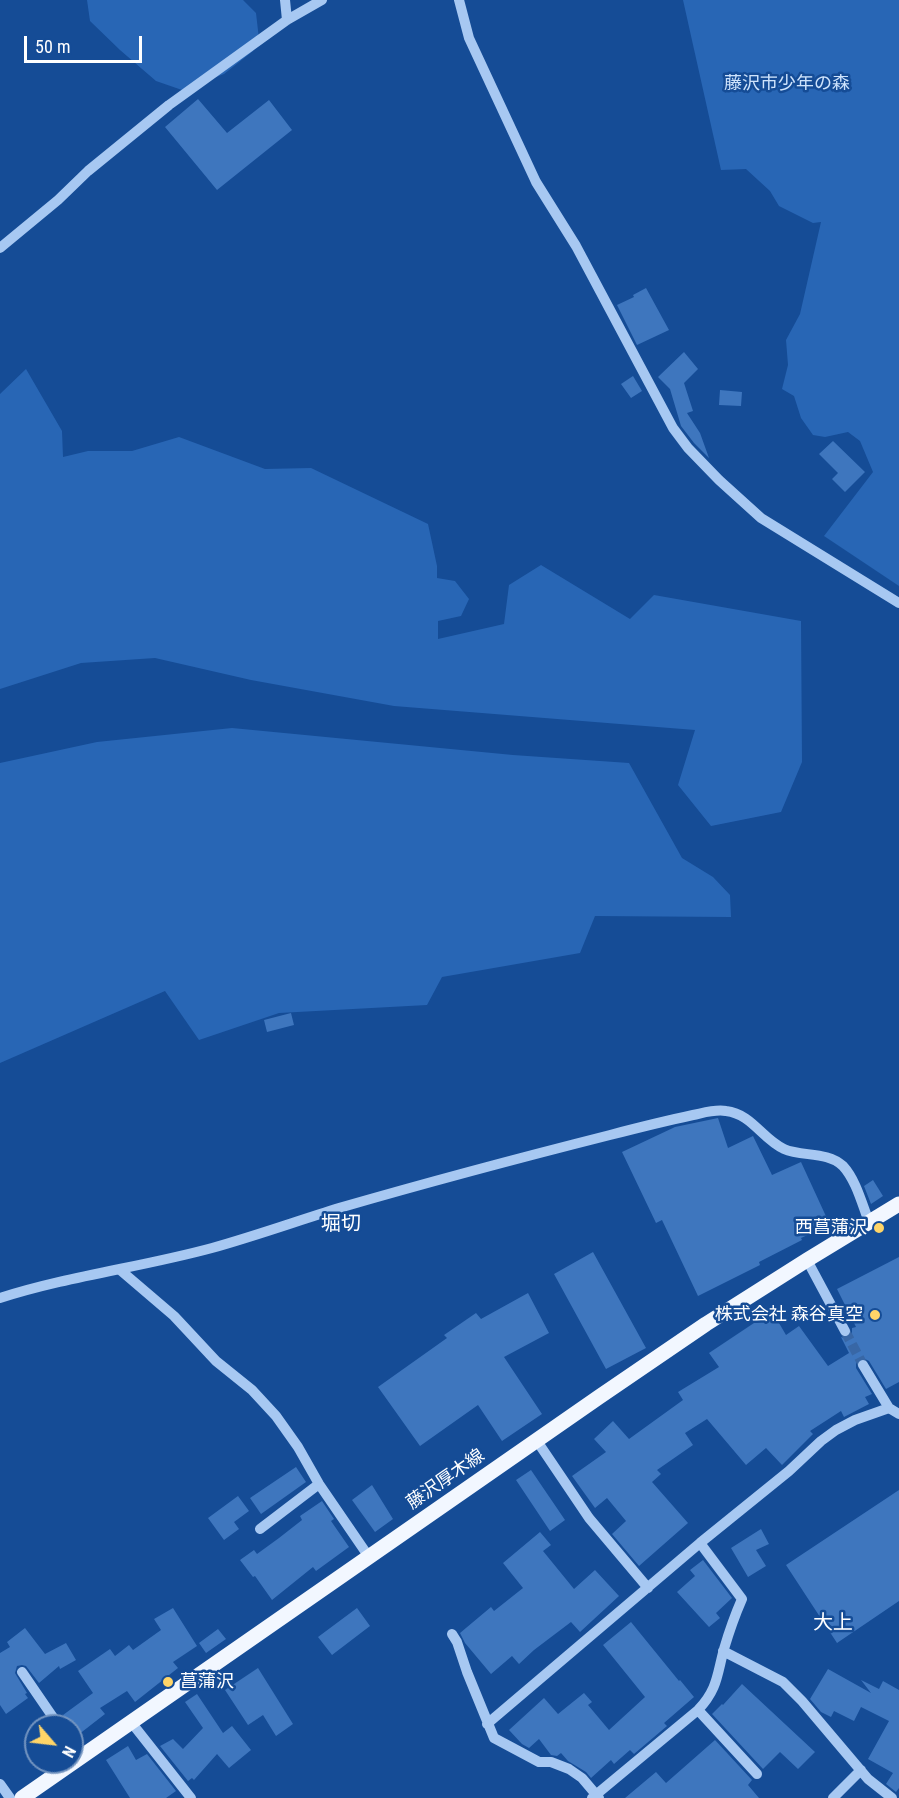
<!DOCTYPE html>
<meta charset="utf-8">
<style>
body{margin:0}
#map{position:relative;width:899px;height:1798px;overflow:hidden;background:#154c96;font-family:"Roboto Condensed",sans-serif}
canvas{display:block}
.north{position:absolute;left:24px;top:1714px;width:60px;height:60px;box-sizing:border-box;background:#154c96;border:2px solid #7394c0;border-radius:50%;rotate:118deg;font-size:16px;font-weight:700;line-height:24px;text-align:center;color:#fff}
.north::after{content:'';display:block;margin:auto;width:21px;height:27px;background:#ffd568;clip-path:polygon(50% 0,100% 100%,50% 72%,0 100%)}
.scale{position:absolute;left:24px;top:36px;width:118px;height:27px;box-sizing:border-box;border:3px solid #fff;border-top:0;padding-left:8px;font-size:18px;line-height:21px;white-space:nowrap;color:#fff;-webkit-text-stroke:4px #154c96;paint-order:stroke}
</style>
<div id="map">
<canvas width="899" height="1798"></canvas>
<div class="north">N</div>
<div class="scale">50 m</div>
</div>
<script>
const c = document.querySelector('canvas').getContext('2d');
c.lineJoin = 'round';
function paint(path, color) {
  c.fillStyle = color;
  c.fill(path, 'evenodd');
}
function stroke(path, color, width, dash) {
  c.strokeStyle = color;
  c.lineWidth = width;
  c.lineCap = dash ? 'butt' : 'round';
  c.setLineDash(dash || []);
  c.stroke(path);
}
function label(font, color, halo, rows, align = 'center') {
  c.font = font + ' "Roboto Condensed","Noto Sans JP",sans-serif';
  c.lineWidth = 5;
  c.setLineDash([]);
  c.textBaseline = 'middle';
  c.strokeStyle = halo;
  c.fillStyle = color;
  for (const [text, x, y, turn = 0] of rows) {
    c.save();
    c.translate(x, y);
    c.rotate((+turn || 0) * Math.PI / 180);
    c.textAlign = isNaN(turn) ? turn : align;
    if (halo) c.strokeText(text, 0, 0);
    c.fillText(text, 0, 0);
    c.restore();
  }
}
paint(new Path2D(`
 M87 0H243L256 13 259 39 253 51 224 74 182 90 156 81 120 50 90 21Z
 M683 0H899V586L824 536 873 472 860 441 848 432 825 437 813 435 801 418 794 396 782 389 788 365 786 340 800 314 821 222 813 223 779 206 770 191 746 169 721 170Z
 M26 369 62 431 63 457 88 451H132L179 437 265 469 311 468 428 524 437 566V578L455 581 469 599 461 616 438 621V639L504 624 509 585 541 565 630 619 654 595 801 621 802 762 781 812 711 826 678 785 695 730 394 706 251 680 155 658 81 663 0 689V394Z
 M232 728 513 755 629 763 682 858 713 877 730 895 731 917 595 916 580 953 442 977 427 1005 279 1013 199 1040 165 991 0 1063V763L97 742Z`), '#2866b5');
paint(new Path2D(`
 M198 99 227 133 269 100 292 130 217 190 165 127Z
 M646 288 669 330 637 345 617 305 634 297 633 295Z
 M684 352 698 369 684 383 693 411 687 413 700 433 709 458 694 443 681 426 670 389 658 377Z
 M633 376 642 391 631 398 621 384Z
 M720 390 742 392 741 406 719 405Z
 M833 441 865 472 845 492 832 479 838 473 819 454Z
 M291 1013 294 1025 267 1032 264 1020Z
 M718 1118 728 1148 753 1136 772 1175 801 1162 830 1225 801 1238 802 1240 759 1262 760 1265 698 1296 662 1220 656 1223 622 1152 675 1127Z
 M873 1180 883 1196 871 1204 864 1186Z
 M593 1252 646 1348 606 1369 554 1274Z
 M899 1257V1382L886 1389 869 1361 863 1358 859 1359 856 1362V1368L872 1394 865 1397 869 1404 844 1417 841 1411 810 1431 813 1434 782 1465 766 1448 746 1465 707 1419 685 1433 693 1445 657 1470 661 1474 652 1482 688 1523 639 1566 612 1534 626 1521 607 1498 595 1508 572 1476 606 1452 594 1439 613 1421 629 1439 683 1400 678 1392 719 1367 709 1353 772 1311 786 1335 799 1326 828 1366 849 1353 841 1337 844 1338 849 1337 852 1334V1328L856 1327 837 1289Z
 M528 1293 549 1333 504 1357 542 1414 502 1441 478 1405 420 1446 378 1387 447 1338 444 1335 476 1313 481 1319Z
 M296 1467 306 1482 261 1514 250 1498Z
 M531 1470 565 1520 550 1531 516 1480Z
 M372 1485 393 1519 375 1532 352 1500Z
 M899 1490V1601L837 1643 786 1565Z
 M238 1496 249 1511 234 1522 239 1529 224 1540 208 1518Z
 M322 1501 334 1519 331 1521 349 1547 316 1571 313 1567 272 1600 255 1576 253 1577 240 1560 254 1550 257 1554 279 1538 302 1520 300 1516Z
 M761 1529 769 1544 756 1550 766 1566 748 1577 731 1548Z
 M540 1532 551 1545 543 1551 574 1589 595 1570 619 1596 580 1632 571 1622 534 1650 519 1664 512 1656 491 1674 465 1643 460 1633 491 1607 494 1611 523 1588 503 1563Z
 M703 1560 732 1598 716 1613 720 1618 709 1627 677 1592 695 1576 690 1570Z
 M173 1608 197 1646 173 1662 178 1668 135 1702 127 1691 100 1708 105 1714 78 1735 63 1715 93 1693 78 1671 110 1649 115 1656 129 1645 133 1650 161 1630 154 1619Z
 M357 1608 370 1626 332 1655 318 1637Z
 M631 1622 679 1681 680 1680 694 1697 664 1723 667 1726 634 1754 630 1750 614 1764 611 1760 591 1778 586 1772 568 1761 561 1753 557 1756 551 1755 539 1739 529 1748 522 1744 509 1730 544 1698 558 1714 584 1693 592 1702 588 1705 609 1730 645 1697 603 1645Z
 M25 1628 45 1654 66 1643 76 1660 60 1669 59 1666 39 1683 26 1666 22 1665 17 1666 15 1673 27 1693 25 1694 28 1698 6 1714 0 1705V1653L10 1647 7 1642Z
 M218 1629 226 1639 206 1653 199 1643Z
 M258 1668 293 1724 276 1736 263 1715 248 1725 225 1690Z
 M828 1669 871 1693 861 1680 879 1689 883 1681 899 1690V1788L896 1792 886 1784 893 1773 868 1759 889 1721 861 1707 854 1721 834 1711 831 1717 821 1712 810 1699Z
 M742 1684 815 1752 798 1769 780 1752 763 1769 712 1714 722 1704 723 1705Z
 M197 1694 223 1733 232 1726 251 1750 229 1768 217 1754 194 1780 192 1778 188 1781 160 1746 173 1739 183 1749 203 1728 185 1702Z
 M715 1740 752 1780 748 1785 759 1798H625L656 1772 666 1783Z
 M128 1746 136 1760 147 1754 176 1791 166 1798H130L106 1760Z`), '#3e76be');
stroke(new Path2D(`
 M845 1331 863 1365`), '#3867a6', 10, [10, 5]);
stroke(new Path2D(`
 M285 0 287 20
 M459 0 469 38 536 182 576 246 673 428 688 448 719 480 761 518 899 603
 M0 248 58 200 88 171 169 105 287 20 322 0
 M807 1260 845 1331
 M119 1269 174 1316 216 1361 252 1390 276 1416 298 1447 319 1484 369 1557
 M0 1298C69 1276 142 1267 212 1248 255 1236 297 1221 339 1208 429 1182 519 1158 610 1135 637 1128 665 1121 693 1115 703 1113 715 1109 726 1111 752 1114 762 1139 784 1149 802 1157 827 1151 843 1166 856 1180 862 1204 869 1222
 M863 1365 889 1408
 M537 1441 589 1518 648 1588
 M260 1529 319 1484
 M452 1634 457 1642 467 1672 494 1738 539 1762H551L569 1769 582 1778 599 1798
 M723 1651 783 1682 802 1701 868 1779 892 1798
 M22 1672 59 1726
 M698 1710 757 1774
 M131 1722 191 1798
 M487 1724 700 1543 789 1471 821 1441 836 1430 855 1420 889 1408 899 1414
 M72 1744 81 1757
 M0 1784 10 1798
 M592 1798 698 1710C718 1689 717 1674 724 1649 729 1632 735 1615 742 1599L700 1543
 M833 1798 861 1770`), '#a7c8f2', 10);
stroke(new Path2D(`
 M22 1798 599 1397 706 1324 807 1260 899 1204`), '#f2f7ff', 15);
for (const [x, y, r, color] of [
 [879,1228,6,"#ffd568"],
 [875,1315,6,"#ffd568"],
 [168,1682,6,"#ffd568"]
]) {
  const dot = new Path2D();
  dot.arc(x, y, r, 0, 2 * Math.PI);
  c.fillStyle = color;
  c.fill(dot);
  stroke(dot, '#154c96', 2);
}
label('18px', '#cee3fc', '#154c96', [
 ["藤沢市少年の森",787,84]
]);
label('18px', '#fff', '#154c96', [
 ["西菖蒲沢",867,1228],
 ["株式会社 森谷真空",863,1315],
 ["菖蒲沢",180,1682,"left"]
], 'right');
label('18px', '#fff', '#154c96', [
 ["藤沢厚木線",446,1480,-35]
]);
label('20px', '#fff', '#154c96', [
 ["堀切",341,1225],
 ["大上",833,1624]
]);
</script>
